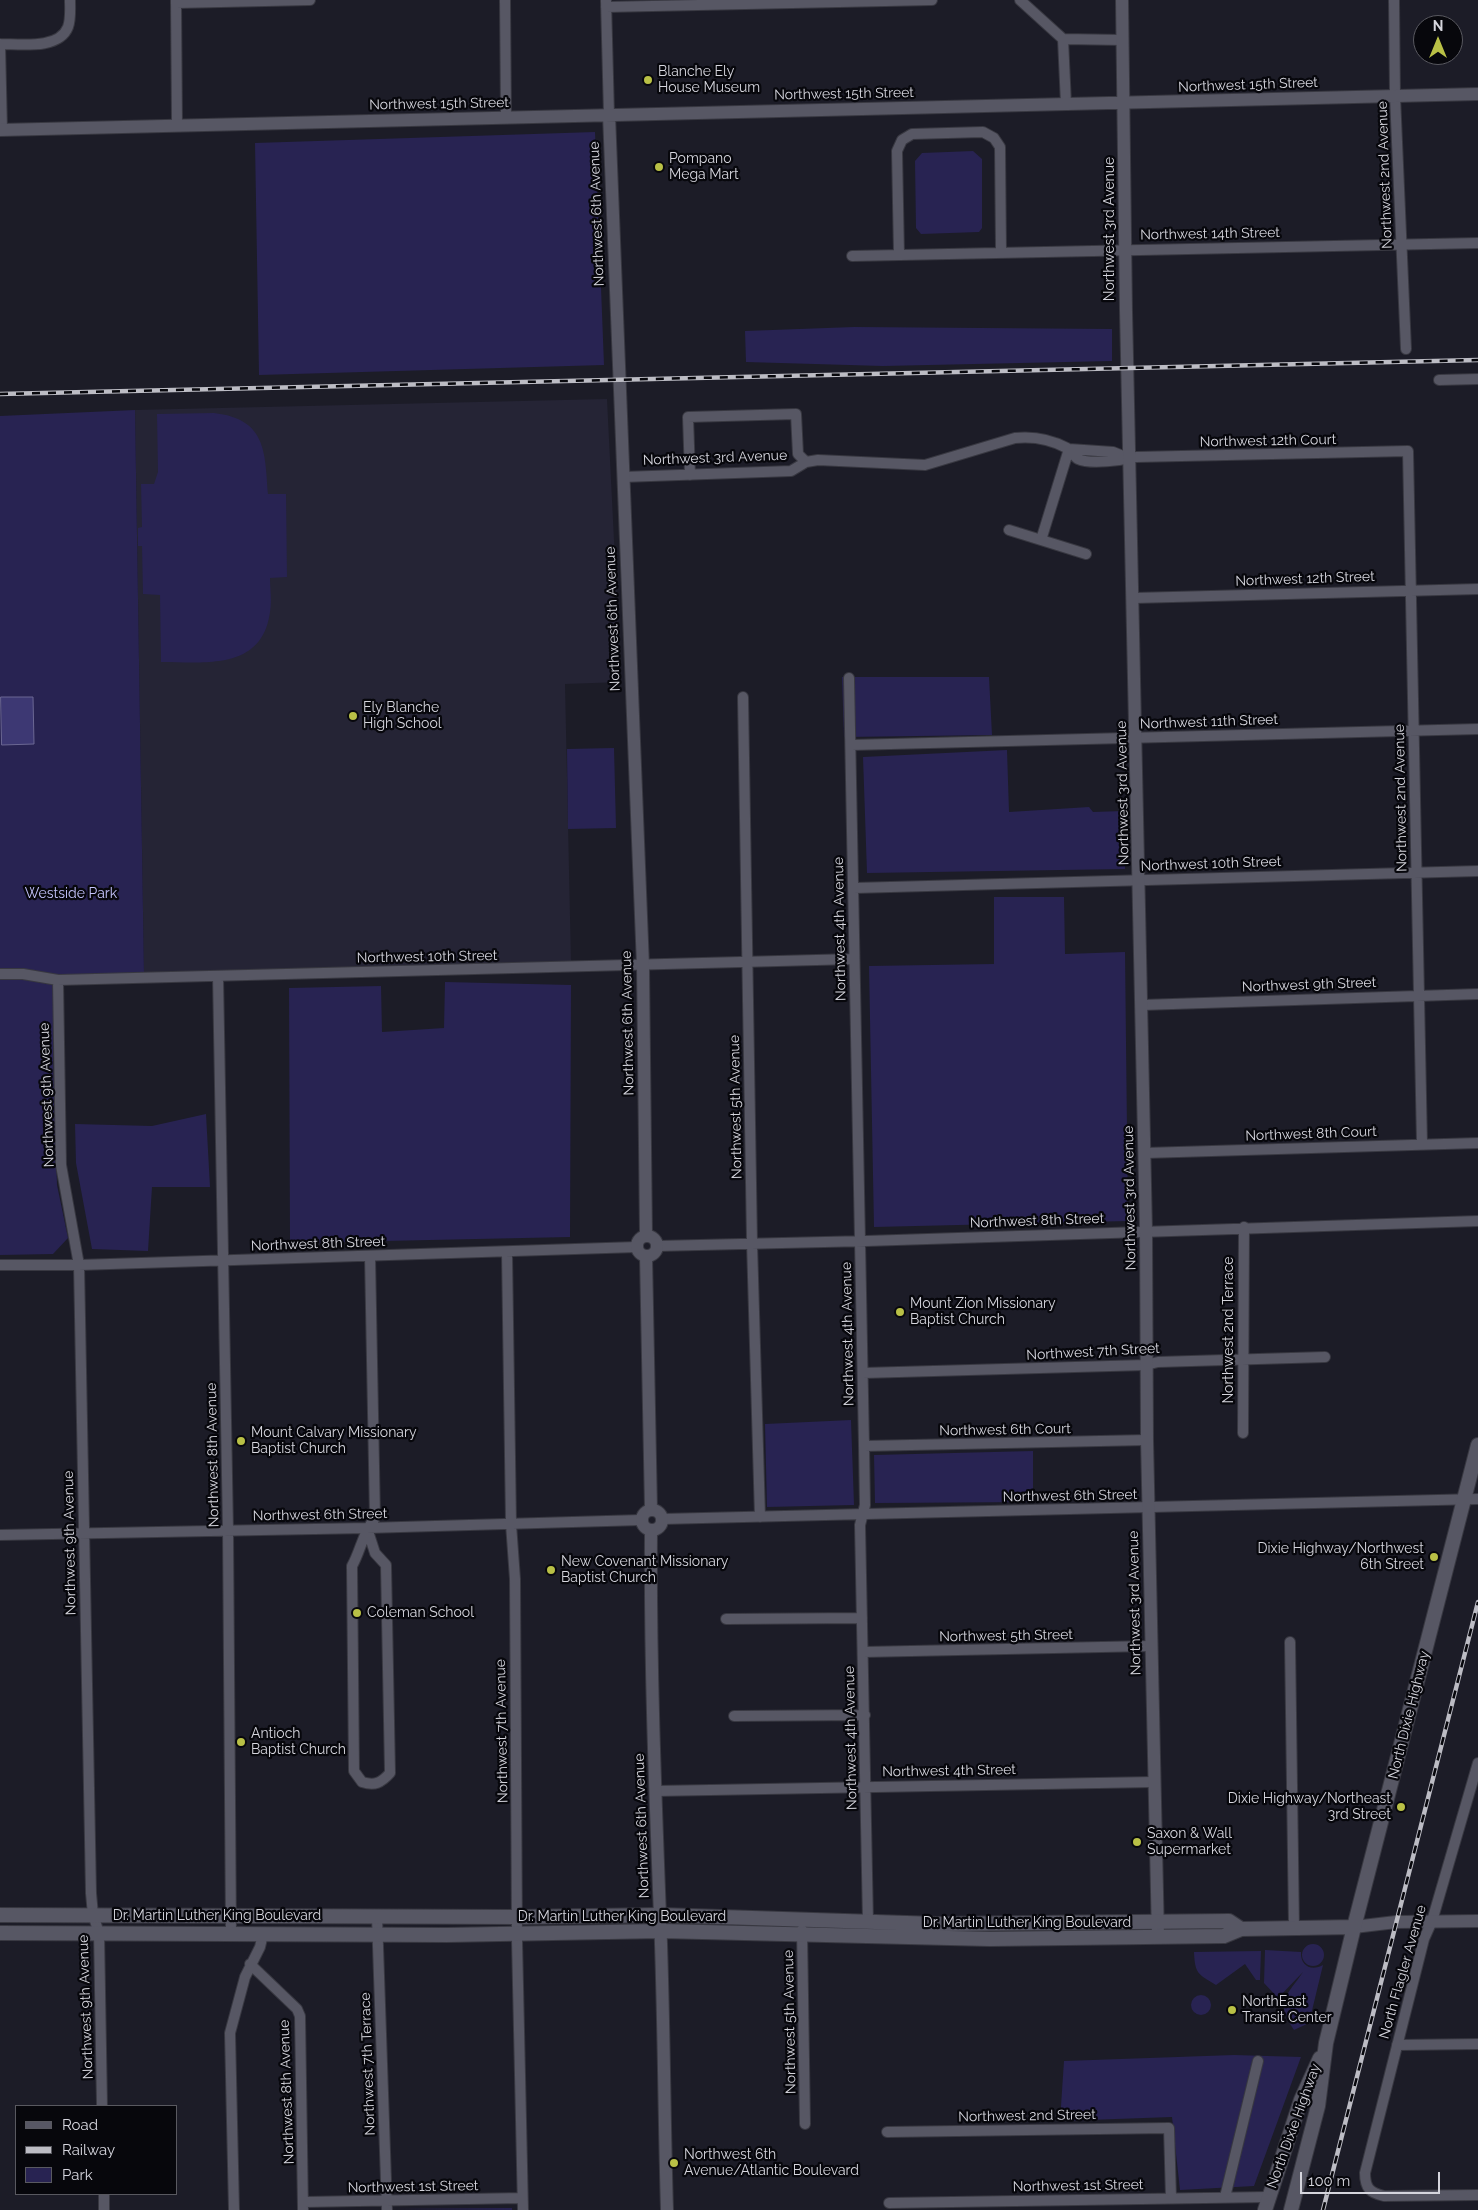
<!DOCTYPE html>
<style>
body{margin:0}
#map{position:relative;width:1478px;height:2210px;overflow:hidden;background:#1c1c27;font-family:Raleway,sans-serif}
canvas{display:block}
.legend{position:absolute;left:15px;top:2105px;width:162px;height:90px;box-sizing:border-box;background:#07070c;border:1px solid #595960;margin:0;padding:6px 9px;list-style:none;font-size:15px;color:#d5d5dd}
.legend li{display:flex;align-items:center;gap:10px;height:25px}
.legend b{width:25px;border:1px solid #595960}
.north{position:absolute;left:1413px;top:15px;width:50px;height:50px;box-sizing:border-box;background:#07070c;border:1px solid #595960;border-radius:50%;rotate:0deg;font-size:14px;font-weight:700;line-height:20px;text-align:center;color:#d5d5dd}
.north::after{content:'';display:block;margin:auto;width:18px;height:22px;background:#b9c046;clip-path:polygon(50% 0,100% 100%,50% 72%,0 100%)}
.scale{position:absolute;left:1300px;top:2172px;width:140px;height:22px;box-sizing:border-box;border:2px solid #d5d5dd;border-top:0;padding-left:6px;font-size:15px;line-height:18px;white-space:nowrap;color:#d5d5dd;-webkit-text-stroke:4px #07070c;paint-order:stroke}
</style>
<div id="map">
<canvas width="1478" height="2210"></canvas>
<ul class="legend">
<li><b style="height:6px;background:#575764"></b>Road</li>
<li><b style="height:6px;background:#bcbcc4"></b>Railway</li>
<li><b style="height:14px;background:#282352"></b>Park</li>
</ul>
<div class="north">N</div>
<div class="scale">100 m</div>
</div>
<script>
const c = document.querySelector('canvas').getContext('2d');
c.lineJoin = 'round';
function paint(path, color) {
  c.fillStyle = color;
  c.fill(path, 'evenodd');
}
function stroke(path, color, width, dash) {
  c.strokeStyle = color;
  c.lineWidth = width;
  c.lineCap = dash ? 'butt' : 'round';
  c.setLineDash(dash || []);
  c.stroke(path);
}
function label(font, color, halo, rows, align = 'center') {
  c.font = font + ' Raleway,sans-serif';
  c.lineWidth = 4.5;
  c.setLineDash([]);
  c.textBaseline = 'middle';
  c.strokeStyle = halo;
  c.fillStyle = color;
  for (const [text, x, y, turn = 0] of rows) {
    c.save();
    c.translate(x, y);
    c.rotate((+turn || 0) * Math.PI / 180);
    c.textAlign = isNaN(turn) ? turn : align;
    if (halo) c.strokeText(text, 0, 0);
    c.fillText(text, 0, 0);
    c.restore();
  }
}
paint(new Path2D(`
 M607 399 621 682 565 684 571 963 144 974 135 410Z`), '#252435');
paint(new Path2D(`
 M595 132 604 365 259 375 255 143Z
 M973 151 982 159V228L979 232 921 234 916 228 915 161 922 153Z
 M854 327 1112 329V361L883 366 746 362 745 331Z
 M135 410 144 974 54 976 53 1059 57 1185 68 1238 53 1254 0 1255V416Z
 M214 413C266 419 265 451 268 494H286L287 577 270 578C270 589 272 601 270 612 262 671 205 662 161 662L160 595 143 594 142 546H138V528L142 527 141 484H154L158 472 157 414Z
 M842 677H989L992 735 844 737Z
 M614 748 616 828 568 829 567 749Z
 M1007 750 1009 812 1089 807 1093 812 1123 811 1125 869 867 873 863 757Z
 M994 897H1064L1065 954 1125 952 1128 1221 874 1227 869 966 994 964Z
 M445 982 571 985 570 1237 290 1243 289 988 381 986 382 1032 444 1028Z
 M206 1114 210 1187H152L148 1251 92 1249 76 1163 75 1124 152 1126Z
 M851 1420 854 1505 767 1507 765 1424Z
 M1033 1451V1502L875 1503 874 1455Z
 M1302 1955a11 11 0 1 1 22 0a11 11 0 1 1-22 0Z
 M1265 1950 1301 1952C1300 1965 1311 1972 1323 1965L1309 2023 1294 2030C1274 2001 1287 1996 1303 1972L1278 1998 1264 1983Z
 M1261 1951 1260 1980H1256L1245 1964 1216 1985C1198 1974 1195 1974 1194 1952Z
 M1191 2005a10 10 0 1 1 20 0a10 10 0 1 1-20 0Z
 M1234 2055 1301 2057 1254 2186 1180 2190 1172 2117 1060 2121 1064 2061Z
 M512 2208V2210L395 2209Z`), '#282352');
const water = new Path2D(`
 M1 697H33L34 744 2 745Z`);
paint(water, '#3d3873');
stroke(water, '#6b6793', 1);
const minor = new Path2D(`
 M176 0 177 125
 M505 0 506 117
 M1020 0 1063 39 1123 40
 M1394 0 1395 96 1406 349
 M606 1 609 115
 M176 3 310 0
 M606 7 932 0
 M1063 39 1066 104
 M0 44C20 44 59 50 68 27 71 19 70 8 70 0
 M0 44 2 130
 M899 255 897 151 902 140 912 134 983 132 994 138 1000 147 1001 252
 M852 256 1478 243
 M1439 380 1478 379
 M1069 449 1113 452 1128 458
 M690 475 688 417 796 414 798 454 806 462
 M623 477 791 471 806 462 818 460 925 465 1015 438C1034 436 1050 439 1067 448 1072 451 1074 457 1078 459 1091 465 1123 460 1136 457L1408 451 1422 1144
 M1009 530 1086 554
 M1041 540 1069 449
 M1134 598 1478 589
 M849 678 864 1446 865 1505 860 1525 868 1922
 M743 697 752 1243 760 1517
 M851 745 1478 729
 M854 888 1478 871
 M0 974H23L58 980 854 959
 M218 976 228 1530 231 1934
 M58 980 61 1165 79 1265 91 1893 93 1915 99 1933 102 2106
 M1142 1005 1478 994
 M1145 1153 1478 1143
 M657 1246 866 1241 1478 1221
 M507 1253 511 1524 515 1579 517 1940 523 2210
 M0 1265H79L637 1247
 M863 1373 1146 1365 1158 1362 1325 1357
 M1243 1433 1244 1227
 M864 1446 1147 1440
 M662 1519 1478 1499
 M367 1528 375 1553 386 1565 390 1773C381 1783 375 1786 362 1782L354 1771 352 1566C361 1550 363 1532 375 1518L370 1256
 M0 1535 367 1528 641 1520
 M726 1619 862 1618
 M1290 1642 1294 1929
 M863 1652 1150 1646
 M734 1716 865 1715
 M1478 1763 1432 1921 1424 1939 1365 2173C1365 2188 1370 2193 1384 2196L1478 2195
 M655 1791 1153 1782
 M377 1917 387 2210
 M802 1930 805 2124
 M250 1964 297 2009 300 2016 303 2210
 M1397 2045 1478 2044
 M887 2132 1169 2128 1171 2198
 M104 2194V2210
 M1225 2197 1258 2061
 M304 2202 522 2198
 M889 2203 1268 2197
 M234 2210 230 2033 245 1977 260 1947 263 1934`);
const tertiary = new Path2D(`
 M1122 0 1126 311 1146 1230 1147 1440 1158 1937
 M609 115 643 966 646 1236
 M0 130 1478 94
 M637 1246a10 10 0 1 1 20 0a10 10 0 1 1-20 0Z
 M646 1256 651 1510
 M642 1520a10 10 0 1 1 20 0a10 10 0 1 1-20 0Z
 M651 1531C650 1659 655 1787 660 1916 664 2014 664 2112 667 2210
 M1354 1927 1396 1922 1478 1921`);
const secondary = new Path2D(`
 M0 1915 518 1917 660 1915 937 1924 1229 1921 1241 1929
 M0 1933 447 1935 661 1931 990 1939 1224 1936 1241 1929 1354 1927
 M1265 2210 1301 2100 1320 2058
 M1291 2210 1318 2106 1326 2043 1354 1927 1478 1445`);
stroke(minor, '#383841', 12);
stroke(tertiary, '#383841', 14);
stroke(secondary, '#383841', 16);
stroke(minor, '#575764', 10);
stroke(tertiary, '#575764', 12);
stroke(secondary, '#575764', 14);
const rail = new Path2D(`
 M0 394 1478 360
 M1323 2210 1478 1602`);
stroke(rail, '#bcbcc4', 4.5);
stroke(rail, '#07070c', 2.5, [8]);
for (const [x, y, r, color] of [
 [648,80,5,"#b9c046"],
 [659,167,5,"#b9c046"],
 [353,716,5,"#b9c046"],
 [900,1312,5,"#b9c046"],
 [241,1441,5,"#b9c046"],
 [1434,1557,5,"#b9c046"],
 [551,1570,5,"#b9c046"],
 [357,1613,5,"#b9c046"],
 [241,1742,5,"#b9c046"],
 [1401,1807,5,"#b9c046"],
 [1137,1842,5,"#b9c046"],
 [1232,2010,5,"#b9c046"],
 [674,2163,5,"#b9c046"]
]) {
  const dot = new Path2D();
  dot.arc(x, y, r, 0, 2 * Math.PI);
  c.fillStyle = color;
  c.fill(dot);
  stroke(dot, '#07070c', 2);
}
label('14px', '#d5d5dd', '#07070c', [
 ["Blanche Ely",658,72],
 ["House Museum",658,88],
 ["Pompano",669,159],
 ["Mega Mart",669,175],
 ["Ely Blanche",363,708],
 ["High School",363,724],
 ["Mount Zion Missionary",910,1304],
 ["Baptist Church",910,1320],
 ["Mount Calvary Missionary",251,1433],
 ["Baptist Church",251,1449],
 ["Dixie Highway/Northwest",1424,1549,"right"],
 ["6th Street",1424,1565,"right"],
 ["New Covenant Missionary",561,1562],
 ["Baptist Church",561,1578],
 ["Coleman School",367,1613],
 ["Antioch",251,1734],
 ["Baptist Church",251,1750],
 ["Dixie Highway/Northeast",1391,1799,"right"],
 ["3rd Street",1391,1815,"right"],
 ["Saxon & Wall",1147,1834],
 ["Supermarket",1147,1850],
 ["NorthEast",1242,2002],
 ["Transit Center",1242,2018],
 ["Northwest 6th",684,2155],
 ["Avenue/Atlantic Boulevard",684,2171]
], 'left');
label('14px', '#d5d5dd', '#07070c', [
 ["Northwest 15th Street",1248,85,-2],
 ["Northwest 15th Street",844,94,-1],
 ["Northwest 15th Street",439,104,-1],
 ["Northwest 2nd Avenue",1385,175,-92],
 ["Northwest 6th Avenue",597,214,-92],
 ["Northwest 3rd Avenue",1110,229,-90],
 ["Northwest 14th Street",1210,234,-1],
 ["Northwest 12th Court",1268,441,-1],
 ["Northwest 3rd Avenue",715,458,-2],
 ["Northwest 12th Street",1305,579,-2],
 ["Northwest 6th Avenue",613,619,-92],
 ["Northwest 11th Street",1209,722,-2],
 ["Northwest 3rd Avenue",1123,793,-91],
 ["Northwest 2nd Avenue",1401,798,-91],
 ["Northwest 10th Street",1211,864,-2],
 ["Northwest 4th Avenue",840,929,-91],
 ["Northwest 10th Street",427,957,-1],
 ["Northwest 9th Street",1309,985,-2],
 ["Northwest 6th Avenue",628,1023,-91],
 ["Northwest 9th Avenue",47,1095,-92],
 ["Northwest 5th Avenue",736,1107,-91],
 ["Northwest 8th Court",1311,1134,-2],
 ["Northwest 3rd Avenue",1130,1198,-91],
 ["Northwest 8th Street",1037,1221,-2],
 ["Northwest 8th Street",318,1244,-2],
 ["Northwest 2nd Terrace",1229,1330,-90],
 ["Northwest 4th Avenue",848,1334,-91],
 ["Northwest 7th Street",1093,1352,-3],
 ["Northwest 6th Court",1005,1430,-1],
 ["Northwest 8th Avenue",213,1455,-91],
 ["Northwest 6th Street",1070,1496,-1],
 ["Northwest 6th Street",320,1515,-1],
 ["Northwest 9th Avenue",70,1543,-91],
 ["Northwest 3rd Avenue",1135,1603,-91],
 ["Northwest 5th Street",1006,1636,-1],
 ["North Dixie Highway",1409,1715,-76],
 ["Northwest 7th Avenue",502,1731,-91],
 ["Northwest 4th Avenue",851,1738,-91],
 ["Northwest 4th Street",949,1771,-1],
 ["Northwest 6th Avenue",642,1826,-92],
 ["Dr. Martin Luther King Boulevard",217,1916],
 ["Dr. Martin Luther King Boulevard",622,1917],
 ["Dr. Martin Luther King Boulevard",1027,1923],
 ["North Flagler Avenue",1403,1972,-74],
 ["Northwest 9th Avenue",86,2007,-92],
 ["Northwest 5th Avenue",790,2022,-91],
 ["Northwest 7th Terrace",368,2064,-92],
 ["Northwest 8th Avenue",287,2092,-92],
 ["Northwest 2nd Street",1027,2116,-1],
 ["North Dixie Highway",1294,2126,-70],
 ["Northwest 1st Street",1078,2186,-1],
 ["Northwest 1st Street",413,2187,-1]
]);
label('14px', '#c4c3fb', '#07070c', [
 ["Westside Park",71,894]
]);
</script>
